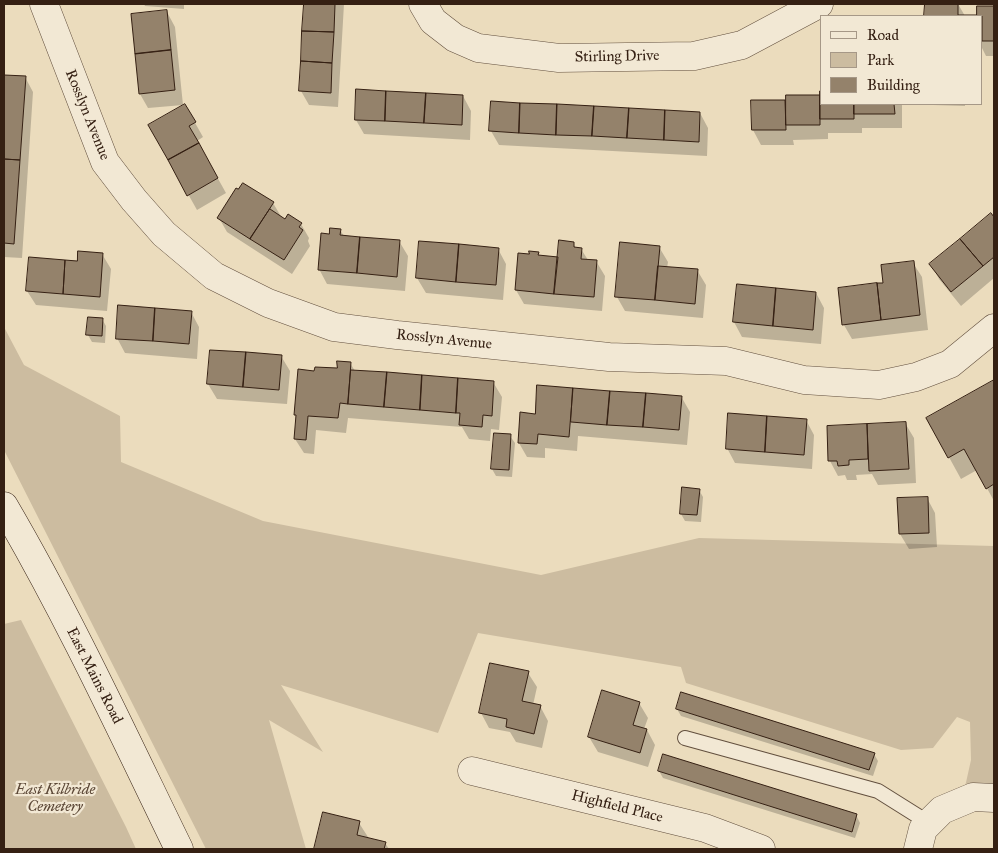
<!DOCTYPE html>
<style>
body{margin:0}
#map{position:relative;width:998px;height:853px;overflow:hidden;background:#ebdcbd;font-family:"IM FELL Great Primer",serif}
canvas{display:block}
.frame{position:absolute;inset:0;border:5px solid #352013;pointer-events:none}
.legend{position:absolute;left:820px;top:15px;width:162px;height:90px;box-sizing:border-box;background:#f2e8d4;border:1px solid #a69887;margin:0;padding:6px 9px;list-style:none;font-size:15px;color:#352013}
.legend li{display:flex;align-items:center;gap:10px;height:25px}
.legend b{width:25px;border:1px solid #a69887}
</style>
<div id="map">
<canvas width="998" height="853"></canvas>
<div class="frame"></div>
<ul class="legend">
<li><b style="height:6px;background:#f2e8d4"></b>Road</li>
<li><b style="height:14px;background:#ccbca0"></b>Park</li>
<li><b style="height:14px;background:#94826b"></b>Building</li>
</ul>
</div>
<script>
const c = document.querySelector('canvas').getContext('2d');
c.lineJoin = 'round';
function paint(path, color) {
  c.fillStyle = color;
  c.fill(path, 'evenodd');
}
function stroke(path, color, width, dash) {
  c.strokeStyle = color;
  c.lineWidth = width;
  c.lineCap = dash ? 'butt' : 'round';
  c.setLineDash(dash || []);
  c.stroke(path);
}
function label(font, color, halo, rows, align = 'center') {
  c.font = font + ' "IM FELL Great Primer",serif';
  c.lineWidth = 4.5;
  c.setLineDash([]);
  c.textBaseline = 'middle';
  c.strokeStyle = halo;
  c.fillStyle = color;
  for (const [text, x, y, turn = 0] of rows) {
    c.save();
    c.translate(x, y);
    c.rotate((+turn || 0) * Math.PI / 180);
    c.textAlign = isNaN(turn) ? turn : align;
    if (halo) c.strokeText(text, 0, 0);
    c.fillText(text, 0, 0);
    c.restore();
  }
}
paint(new Path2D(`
 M4 327 24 365 120 416 121 462 263 521 541 575 699 538 994 546V789L965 787 971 760 970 722 957 717 933 748 901 750 686 683 681 667 478 633 438 733 281 685 323 752 269 720 306 849H206L4 450Z
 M21 620 126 827 136 849H4V624Z`), '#ccbca0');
paint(new Path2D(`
 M144 4H184V9L145 6Z
 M305 4H344L338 107 309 105 301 91Z
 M926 4H958L965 16H926Z
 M978 8H994V56H986L982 48V16H978Z
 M167 12 175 27 183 105 148 108 140 94Z
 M4 76 25 77 33 92 22 258 4 257Z
 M463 96 471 111 470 140 364 134 356 120Z
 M753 101H787L822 104H902V128H862V133H828V139L793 140 794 145H761L753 130Z
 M932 104H965V106L933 105Z
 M185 105 203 137 197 141 226 193 197 210 150 126Z
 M700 113 708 128 707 156 499 145 491 131Z
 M273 203 282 218 301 224 309 238 308 241 310 246 292 274 227 232 219 218Z
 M991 215 994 219V278L961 306 939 279 931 264Z
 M340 230 344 236 399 241 408 256 405 291 327 284 319 269 330 235Z
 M573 243 576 249H581L588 260 596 261 605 276 602 311 524 304 516 290 530 256 538 253 540 256 559 258Z
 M659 247 668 262 667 268 697 270 706 285 703 318 625 311 617 297Z
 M498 249 506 264 503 300 426 293 417 278Z
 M102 254 111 269 107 311 36 305 27 291 79 262Z
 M913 263 922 277 928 330 852 339 844 325 884 284Z
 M816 293 824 308 821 344 742 337 734 322Z
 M191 312 199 327 197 359 125 353 117 338Z
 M102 319 106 326 105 343 92 342 88 335Z
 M281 356 290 371 287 404 217 399 208 384Z
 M350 363 355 371 493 382 502 397 499 430 491 429 490 441 469 439 462 427 348 418 346 433 316 430 314 454 304 453 295 439 297 417 296 415 315 372 338 370Z
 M994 381V501L977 470 961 479 928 419Z
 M538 386 682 398 690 412 687 445 578 436 577 451 545 448V458L527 457 519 443 536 415Z
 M806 420 814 435 812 469 735 463 727 448Z
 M905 423 914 438 916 483 878 485 872 474 856 475 857 480H847L845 475 838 476 830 461 828 427Z
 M510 436 515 443 512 477 496 476 492 469Z
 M699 490 703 497 701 522 685 521 681 514Z
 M927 498 935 513 937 547 909 549 900 534Z
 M528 673 537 687 533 705 540 706 548 721 542 748 516 742 510 732 489 728 481 713Z
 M639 703 648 718 644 729 647 730 655 745 648 767 598 752 589 737Z
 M677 709 874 754 878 761 873 776 681 716Z
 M659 771 856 815 860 823 855 838 663 778Z
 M324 814 359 823 368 837V839L385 843 389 849H316Z`), '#0003');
const building = new Path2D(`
 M304 4H335L334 32 302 31Z
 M925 4H958V15H977V16H924Z
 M977 6H994V41H982V16H977Z
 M167 10 171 50 135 54 131 14Z
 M302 31 334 32 332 63 301 61Z
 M171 50 175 90 139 94 135 54Z
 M301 61 332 63 331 93 299 91Z
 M4 75 26 76 20 160 4 159Z
 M356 89 386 91 385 121 355 120Z
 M386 91 426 93 424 123 385 121Z
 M820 91H822V104H854V119H820Z
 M426 93 463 95 462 125 424 123Z
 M786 95H820V125H786Z
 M751 100H785L786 130H752Z
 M491 101 520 103 519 133 489 131Z
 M520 103 557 104 556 135 519 133Z
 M185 104 196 122 189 126 199 143 168 160 148 125Z
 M557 104 594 106 592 136 556 135Z
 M854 104H894L895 114H854Z
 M594 106 629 108 627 138 592 136Z
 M629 108 665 110 664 140 627 138Z
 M665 110 700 112 699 142 664 140Z
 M199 143 218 178 187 196 168 160Z
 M4 159 20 160 14 244 4 243Z
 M243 183 274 202 250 239 217 218 236 188 238 189Z
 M270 209 285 219 288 214 302 223 299 227 303 230 284 260 250 239Z
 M991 213 994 217V257L983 266 960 239Z
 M330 228 341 229 340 235 360 237 357 273 318 270 321 233 329 234Z
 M360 237 400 240 397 277 357 273Z
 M960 239 983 266 951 292 929 264Z
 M559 240 574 242V247L582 248 581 259 597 260 594 297 554 294Z
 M419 241 459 244 456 282 416 278Z
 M620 242 660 246 655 300 615 297Z
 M459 244 499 248 496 285 456 282Z
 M78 251 103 253 100 297 63 294 65 260 77 261Z
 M529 251 539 252 538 255 558 257 554 294 515 290 518 253 529 254Z
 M29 257 65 260 63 294 26 291Z
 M914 261 920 315 881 320 877 283H883L881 265Z
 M658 266 698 269 695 304 655 300Z
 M877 283 881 320 842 325 838 288Z
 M737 284 776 288 773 326 733 322Z
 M776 288 816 292 813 330 773 326Z
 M118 305 155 308 153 341 116 339Z
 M155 308 192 311 189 344 153 341Z
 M88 317 103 318 102 336 86 335Z
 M210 350 246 352 243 387 207 384Z
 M246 352 282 355 279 390 243 387Z
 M337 361 351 362 348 404 340 403 338 418 308 416 306 440 294 439 296 415H294L298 369 314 371 315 367 337 368Z
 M351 370 387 372 384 407 348 404Z
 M387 372 422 375 420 410 384 407Z
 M422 375 458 378 456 413 420 410Z
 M458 378 494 381 492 416 483 415 482 427 459 425 460 413H456Z
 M994 380V484L986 489 964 449 948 458 926 418Z
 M537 385 573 388 569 437 538 434 537 444 518 443 520 412 535 414Z
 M573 388 610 391 607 425 571 422Z
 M610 391 646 393 643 427 607 425Z
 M646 393 682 396 679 430 643 427Z
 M728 413 767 416 765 452 726 449Z
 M767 416 807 419 804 455 765 452Z
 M906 422 909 469 869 471 867 424Z
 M867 424 868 459 849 460V465L838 466 837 461H828L827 426Z
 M494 433 511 434 509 470 491 469Z
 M682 487 700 489 697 515 680 514Z
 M928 497 929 533 899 534 897 498Z
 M490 663 529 671 522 701 541 705 534 734 506 727 507 719 479 713Z
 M602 690 640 702 633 725 647 729 640 753 588 737Z
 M681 692 875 753 869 770 676 709Z
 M663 754 857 814 852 832 658 771Z
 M323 812 360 821 357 835 386 842 384 849H314Z`);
paint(building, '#94826b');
stroke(building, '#352013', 1);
const service = new Path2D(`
 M685 738 878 791 929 823`);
const minor = new Path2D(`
 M44 4 105 162 134 200 164 234 214 276 268 303 334 327 397 335 609 357 726 361 804 380 879 385 916 377 950 364 994 328
 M423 4 433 21 455 38 478 48 559 58 694 56 742 45 819 4
 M472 771 705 828 761 849
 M918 849 923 829 942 810 973 797 994 798`);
const secondary = new Path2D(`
 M4 506C69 617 123 734 179 849`);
stroke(service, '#624f3e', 16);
stroke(minor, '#624f3e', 29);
stroke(secondary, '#352013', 29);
stroke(service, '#f2e8d4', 14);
stroke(minor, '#f2e8d4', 28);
stroke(secondary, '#f2e8d4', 28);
label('15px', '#352013', '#f2e8d4', [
 ["Stirling Drive",617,57,-1],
 ["Rosslyn Avenue",87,115,68],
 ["Rosslyn Avenue",444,340,6],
 ["East Mains Road",94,676,63],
 ["Highfield Place",617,807,14]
]);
label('italic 15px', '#5b4736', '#f2e8d4', [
 ["East Kilbride",55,790],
 ["Cemetery",55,807]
]);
</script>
